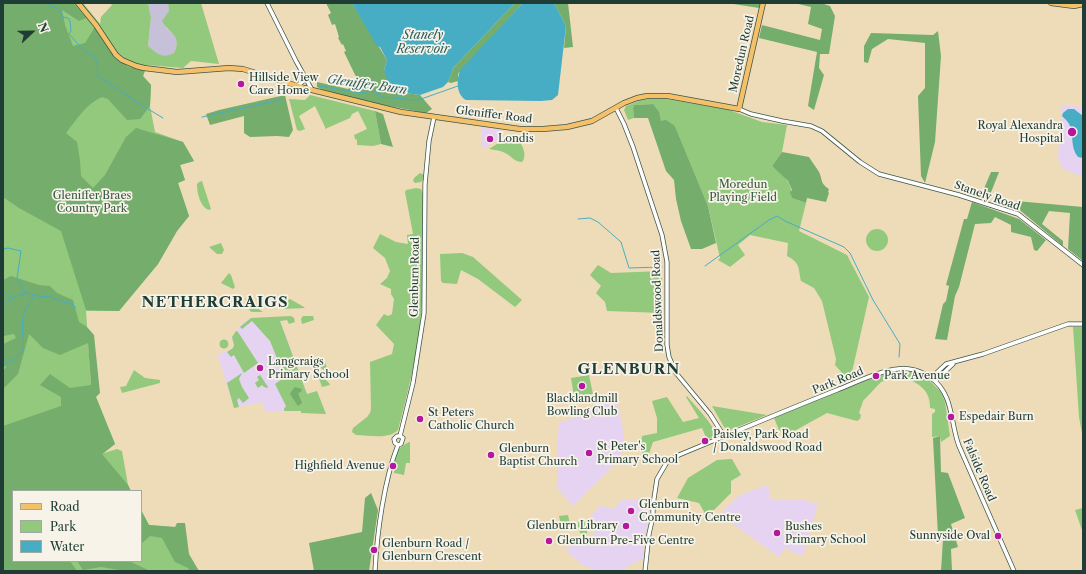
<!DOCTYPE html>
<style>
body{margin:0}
#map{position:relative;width:1086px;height:574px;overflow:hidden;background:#eedcb9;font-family:"Libre Caslon Text",serif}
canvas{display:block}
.frame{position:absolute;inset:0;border:4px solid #1f3d34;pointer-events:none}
.legend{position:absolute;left:12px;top:490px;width:130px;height:72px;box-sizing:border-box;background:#f7f3e8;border:1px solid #a1aaa0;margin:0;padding:5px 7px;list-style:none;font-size:12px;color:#1f3d34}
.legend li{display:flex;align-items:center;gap:8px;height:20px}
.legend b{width:20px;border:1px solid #a1aaa0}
.north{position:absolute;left:12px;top:12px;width:40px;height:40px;-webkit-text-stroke:3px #f7f3e8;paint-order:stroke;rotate:68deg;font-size:11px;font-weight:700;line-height:16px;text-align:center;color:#1f3d34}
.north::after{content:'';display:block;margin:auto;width:14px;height:18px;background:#1f3d34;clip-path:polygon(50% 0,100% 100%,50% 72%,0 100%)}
</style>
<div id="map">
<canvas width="1086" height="574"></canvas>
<div class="frame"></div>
<ul class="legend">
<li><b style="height:5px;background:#f4c16a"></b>Road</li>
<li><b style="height:11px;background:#92c97c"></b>Park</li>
<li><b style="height:11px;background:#46adc5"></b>Water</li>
</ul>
<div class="north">N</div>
</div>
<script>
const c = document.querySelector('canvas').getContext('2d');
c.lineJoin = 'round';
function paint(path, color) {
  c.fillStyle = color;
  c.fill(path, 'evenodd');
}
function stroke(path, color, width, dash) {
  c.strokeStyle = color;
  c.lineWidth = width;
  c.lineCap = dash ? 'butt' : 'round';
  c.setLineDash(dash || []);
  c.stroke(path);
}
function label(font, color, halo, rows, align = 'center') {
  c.font = font + ' "Libre Caslon Text",serif';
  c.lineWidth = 3.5;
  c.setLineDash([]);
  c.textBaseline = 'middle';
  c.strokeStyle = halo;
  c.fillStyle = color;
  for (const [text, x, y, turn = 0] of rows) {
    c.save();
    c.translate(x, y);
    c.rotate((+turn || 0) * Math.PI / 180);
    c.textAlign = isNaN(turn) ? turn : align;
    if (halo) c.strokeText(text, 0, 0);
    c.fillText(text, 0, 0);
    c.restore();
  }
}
paint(new Path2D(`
 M1062 105 1083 107V177L1062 168 1058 157Z
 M482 127 501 130 504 136 486 147 482 148Z
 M279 317 307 394 317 391 326 414 301 413V411H265L262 402 234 408 217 353H222L231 350 234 345 232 339 233 335 243 323 251 318Z
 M616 396 624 435V445L623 450 616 463 573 506 557 488V448L559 423 572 419 602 401Z
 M768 485 771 500 801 499 818 504 803 555H799L785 548 779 557 722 516V512L739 496 745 493Z
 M650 498 643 559 627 566 624 571H598L582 565 566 551 572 544 583 542 594 534 597 526 589 519 600 505 613 509 622 500Z`), '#e5d3f1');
paint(new Path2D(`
 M148 3H168L169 11 166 28 175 35 178 42 174 53 167 57 159 55 148 46 151 17Z`), '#c7c0d9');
paint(new Path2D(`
 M3 3H83L100 24 101 17 112 5 110 3H148L151 17 148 46C158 54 162 59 174 53 183 35 169 34 162 21L169 11 168 3H201L219 64 191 61 183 68 146 65 143 76 151 85 150 106 155 132 183 142 194 161 180 165 185 180 178 183 189 216 177 231 158 264 119 311H86L91 385 115 444 104 453 117 449 122 451 128 485 131 491H13V561H141V510L149 525 175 527 185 552 197 571H3Z
 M310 95 375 111 381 144 373 146 357 145V140L355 139 354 135 367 129 358 111 352 114 350 118 325 129V127L315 106 299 116 305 129 300 131 297 130 289 99 305 100Z
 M655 98 667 99 729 110 762 122 787 125 782 152 772 166C784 177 792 181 792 198L806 203 799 231 847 255 869 297 852 372 855 379 847 382 843 374 835 365 836 359 822 301 814 288 801 281C798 269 801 263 787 256L788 243 750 235 738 245 745 255 730 267 718 260 720 258 708 206 675 126 661 121 658 112 652 104 634 105 633 108 634 118 628 120 624 110 626 106 641 100Z
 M511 135C520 138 529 154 522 162 514 162 512 156 505 153 500 150 494 150 489 149Z
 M420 173 424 175V179L421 182 415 183 413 181 414 178Z
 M202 181 211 209 209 210C200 207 197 193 197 184L199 182Z
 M416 188 421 189 423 194C423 237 425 282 420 325 416 361 407 395 398 430 388 440 369 435 356 435L352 432 353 428 367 417 370 413 371 409 370 362 392 354 394 344 376 325 384 314 388 316 392 314 394 299 391 294V289L380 284 387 278 390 271 385 258 373 248 380 234 396 242 408 244 407 235 413 234 405 192 406 190Z
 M866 240a11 11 0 1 1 22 0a11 11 0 1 1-22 0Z
 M221 243 224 250 222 254H217L209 247Z
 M462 253 473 257 522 300 515 307 478 279 461 270 457 284 443 283 441 281 440 254Z
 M598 265 611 273 662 271V313L607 311 605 302 596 293 601 286 590 275Z
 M229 273 231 275 235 287 233 289 221 283Z
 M245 298 254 306 263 312H252L250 311Z
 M290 299 304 307 305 308 283 309 288 300Z
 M291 316 294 318 295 322 289 324 287 320 280 321 307 394 317 391 326 414 301 413V411H284V409L286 406 275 384 289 374 279 363 270 341 252 321 242 329 240 327 251 318Z
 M303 316H313L314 320 302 324 301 319Z
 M1073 327H1083V438L1079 417Z
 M236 331 238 332 258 363 244 373 234 355 231 357 227 352 233 348 234 345 232 337Z
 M219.5 344a4.5 4.5 0 1 1 9 0a4.5 4.5 0 1 1-9 0Z
 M323 361 325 362 330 378 317 363Z
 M134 370 145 378 160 380V383L122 393 120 387 126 386Z
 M316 370 329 383 330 385 322 387Z
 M904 370 912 372 928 379 941 392 945 402 950 436 941 442 940 436 932 437V414L935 412V409L930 408C931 388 915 382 900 375L881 382 863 401 859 413 861 415 860 419 857 421 827 413 787 435 779 430 774 418 869 379 894 371Z
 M242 373 239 379 242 387 249 398 243 403 239 398 237 400 239 407 234 408 227 383Z
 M260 375 268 387V388L264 387 262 385 258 388 255 383 259 380 261 383 257 377Z
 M589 375 593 394 574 397 571 378Z
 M687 396C694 405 716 426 715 436L707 440 702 428 653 442 648 457H644L641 449 642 436 657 433V418L652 401 667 397 683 422 699 418 686 397Z
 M712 406 767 415 730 430 724 427Z
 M409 442H410V463H406L404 475 394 473C395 468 394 465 394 460 394 451 402 446 409 442Z
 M732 459 741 475 731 481V493L707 517 699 503 677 498 688 478 717 460Z
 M1083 508V533L1075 510Z
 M568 515 571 529 562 530 559 516Z
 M581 519C587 522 588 527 587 533L585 535 581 534C578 529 576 523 581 519Z`), '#92c97c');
paint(new Path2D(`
 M3 3H73L86 18 79 21 62 10 65 25 73 46 85 43 95 27 115 57 128 67 145 71 143 76 151 85 150 106 140 119 127 120 108 99 102 97C87 103 76 120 66 133L77 142 80 160 81 176 93 188 105 175 126 137 136 128 183 142 194 161 180 165 185 180 178 183 189 216 177 231 158 264 119 311 86 310 61 231 19 208 3 197Z
 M326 3H352L387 60 384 70 398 92 420 95 432 109 426 113 357 100 321 89 317 87V82L348 89 359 83 344 52 346 51 343 44 342 45 338 38 339 37 335 24 332 25 328 15 331 13Z
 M515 3H523L458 74V81L451 83 448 82 453 68Z
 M554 3H568L573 47 564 48 566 26Z
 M727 3H761L759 8Z
 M794 3H821L830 6 835 16 829 54H820L819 68 824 75 814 110 808 106 817 52 759 38 762 25 820 40 822 29 808 24 811 7Z
 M938 31 941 56 935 142 925 183 921 176 918 96 925 88V43L888 39 872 49 868 63 864 62V46L871 33 933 35Z
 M285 95 293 130 289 137 277 136 250 137 244 133V116L210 125 206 114 219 110Z
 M653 104 659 112 661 121 666 120 675 126 708 206 716 243 702 249H691L681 221 676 199 674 180 666 171 648 118H634L633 108 634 105Z
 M375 111 383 114 393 147 381 144Z
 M782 152 809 157C812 162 816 167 819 172 823 181 820 183 829 189L828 192 829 193 826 202 807 198 806 203 792 198 790 192 792 190 788 181 772 166Z
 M991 172H999L988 200 980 198Z
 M1016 201 1083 207V261L1068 249 1070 213 1049 211 1042 224 1063 241V246L1016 207Z
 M972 202 1019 219 1046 240 1037 251 1034 250 1031 237 1011 232V225L995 217 991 223 975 224 959 287 955 296 947 340 935 339 943 304 946 301 949 286 946 285 964 219H967Z
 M11 276 39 285 50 286 57 293 73 300 79 322 87 327 94 335 100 393 96 397 115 444 102 454 128 485 131 491H13V561H70L77 571H3V426L61 406V397L40 385 50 374 70 388 91 385 88 343 60 355 43 348 29 334 18 374 3 389V372L6 367 3 365V344L16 338 14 334 3 336V280Z
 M295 387 302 389 301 392 298 393 302 403 298 406 290 394 293 389Z
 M940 436 941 472 948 473 965 518 951 524 958 547 951 549 952 571H941L943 539 938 536 933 438Z
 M371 493 378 510 369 571H314L309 543 362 532 365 498Z
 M141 510 149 525 175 527 177 523H185L189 554 199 571H190L188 568 175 562 162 538 150 536 141 544Z
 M77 561H129L148 570 170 571H125L101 567 83 570Z`), '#75ad6c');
paint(new Path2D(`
 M352 3H515L453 68 448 82 443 87 420 95 398 92 389 85 384 70 387 60 380 47 377 46Z
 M523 3H554L566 26 558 95 552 100 541 101 466 100C456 95 456 78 461 69Z
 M1068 109H1074L1083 116V158L1078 157C1070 147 1074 137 1070 126 1068 121 1065 119 1062 116L1063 113Z`), '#46adc5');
stroke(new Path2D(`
 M46 3 59 10 63 17 68 18 70 21 71 31 69 34 84 51 93 55 97 62 98 76 143 106 163 118
 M319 86 362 93 370 91 376 92 381 97 417 100 424 98 458 86
 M202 117 280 100
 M578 219 590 218 598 222 621 242 629 268 662 267
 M3 249 8 248 21 251 17 278 26 294
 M705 266 769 220 777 216 785 221 844 247 850 253 873 300 900 344 899 357
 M3 291 12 298
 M3 305 16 296 28 293 42 297 49 296 65 303 69 301 76 308
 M3 363C35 355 19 340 23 318 24 310 31 301 35 295`), '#46adc5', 1);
const minor = new Path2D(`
 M267 3 296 61 312 90
 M297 86 306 79
 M616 108 624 124 633 147 662 235 667 262V345L669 357 676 373 710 414 724 436
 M739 109 751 114 782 121 811 126 822 131 860 162 879 174 959 195 1018 214 1083 265
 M931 378 946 364 983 354 1068 324H1083
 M935 381 953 364
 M400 436 413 383 424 313 425 184 429 141 434 117
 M398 445 395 443 394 439 397 436H400
 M398 445 401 444 403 438 400 436
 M375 571C377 533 384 480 398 445
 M645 571 649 534 653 516V505L657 479 667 462 679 455C732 433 784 411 837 390 855 383 878 371 897 369 909 367 922 371 931 378 954 394 950 423 959 446L1014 571`);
const major = new Path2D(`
 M78 3 96 25 116 55 122 60 136 66 144 68 177 72 229 68 243 69 304 88 401 112 520 129H543L567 127 592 121 624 103 637 98 647 96H668L739 109 763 3
 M1051 3 1074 6 1083 4`);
stroke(minor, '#3e5548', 5);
stroke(major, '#3e5548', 6);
stroke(minor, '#fff', 3.5);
stroke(major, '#f4c16a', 4.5);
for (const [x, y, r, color] of [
 [241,84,4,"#b5179e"],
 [1072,132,5,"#b5179e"],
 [490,139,4,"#b5179e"],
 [260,368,4,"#b5179e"],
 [876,376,4,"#b5179e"],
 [582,386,4,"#b5179e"],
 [951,417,4,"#b5179e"],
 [420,419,4,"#b5179e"],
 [705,441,4,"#b5179e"],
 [589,453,4,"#b5179e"],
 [491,455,4,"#b5179e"],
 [393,466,4,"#b5179e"],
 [631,511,4,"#b5179e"],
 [626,526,4,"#b5179e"],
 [777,533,4,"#b5179e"],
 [998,536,4,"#b5179e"],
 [549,541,4,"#b5179e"],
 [374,550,4,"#b5179e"]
]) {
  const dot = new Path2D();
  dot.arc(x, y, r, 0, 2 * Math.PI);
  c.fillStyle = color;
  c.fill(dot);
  stroke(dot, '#f7f3e8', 1.5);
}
label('11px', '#1f3d34', '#f7f3e8', [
 ["Moredun Road",742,54,-77],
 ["Gleniffer Road",494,115,7],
 ["Stanely Road",987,196,19],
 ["Glenburn Road",415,277,-89],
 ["Donaldswood Road",658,301,-92],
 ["Park Road",838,381,-22],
 ["Falside Road",979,470,67]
]);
label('11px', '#1f3d34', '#f7f3e8', [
 ["Hillside View",249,78],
 ["Care Home",249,91],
 ["Royal Alexandra",1063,126,"right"],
 ["Hospital",1063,139,"right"],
 ["Londis",498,139],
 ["Langcraigs",268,362],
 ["Primary School",268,375],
 ["Park Avenue",884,376],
 ["Blacklandmill",582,399,"center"],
 ["Bowling Club",582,412,"center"],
 ["St Peters",428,413],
 ["Catholic Church",428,426],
 ["Espedair Burn",959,417],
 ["Paisley, Park Road",713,435],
 ["/ Donaldswood Road",713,448],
 ["St Peter's",597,447],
 ["Primary School",597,460],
 ["Glenburn",499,449],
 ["Baptist Church",499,462],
 ["Highfield Avenue",385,466,"right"],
 ["Glenburn",639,505],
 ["Community Centre",639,518],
 ["Glenburn Library",618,526,"right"],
 ["Bushes",785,527],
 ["Primary School",785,540],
 ["Sunnyside Oval",990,536,"right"],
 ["Glenburn Pre-Five Centre",557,541],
 ["Glenburn Road /",382,544],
 ["Glenburn Crescent",382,557]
], 'left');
label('11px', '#365942', '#f7f3e8', [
 ["Moredun",743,185],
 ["Playing Field",743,198],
 ["Gleniffer Braes",92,196],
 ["Country Park",92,209]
]);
label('italic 12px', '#2b5f60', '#f7f3e8', [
 ["Stanely",423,36],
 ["Reservoir",423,50],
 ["Gleniffer Burn",367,85,8]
]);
c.letterSpacing = '1px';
label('bold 15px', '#1f3d34', '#f7f3e8', [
 ["NETHERCRAIGS",215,303],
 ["GLENBURN",629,370]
]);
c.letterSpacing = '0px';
</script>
